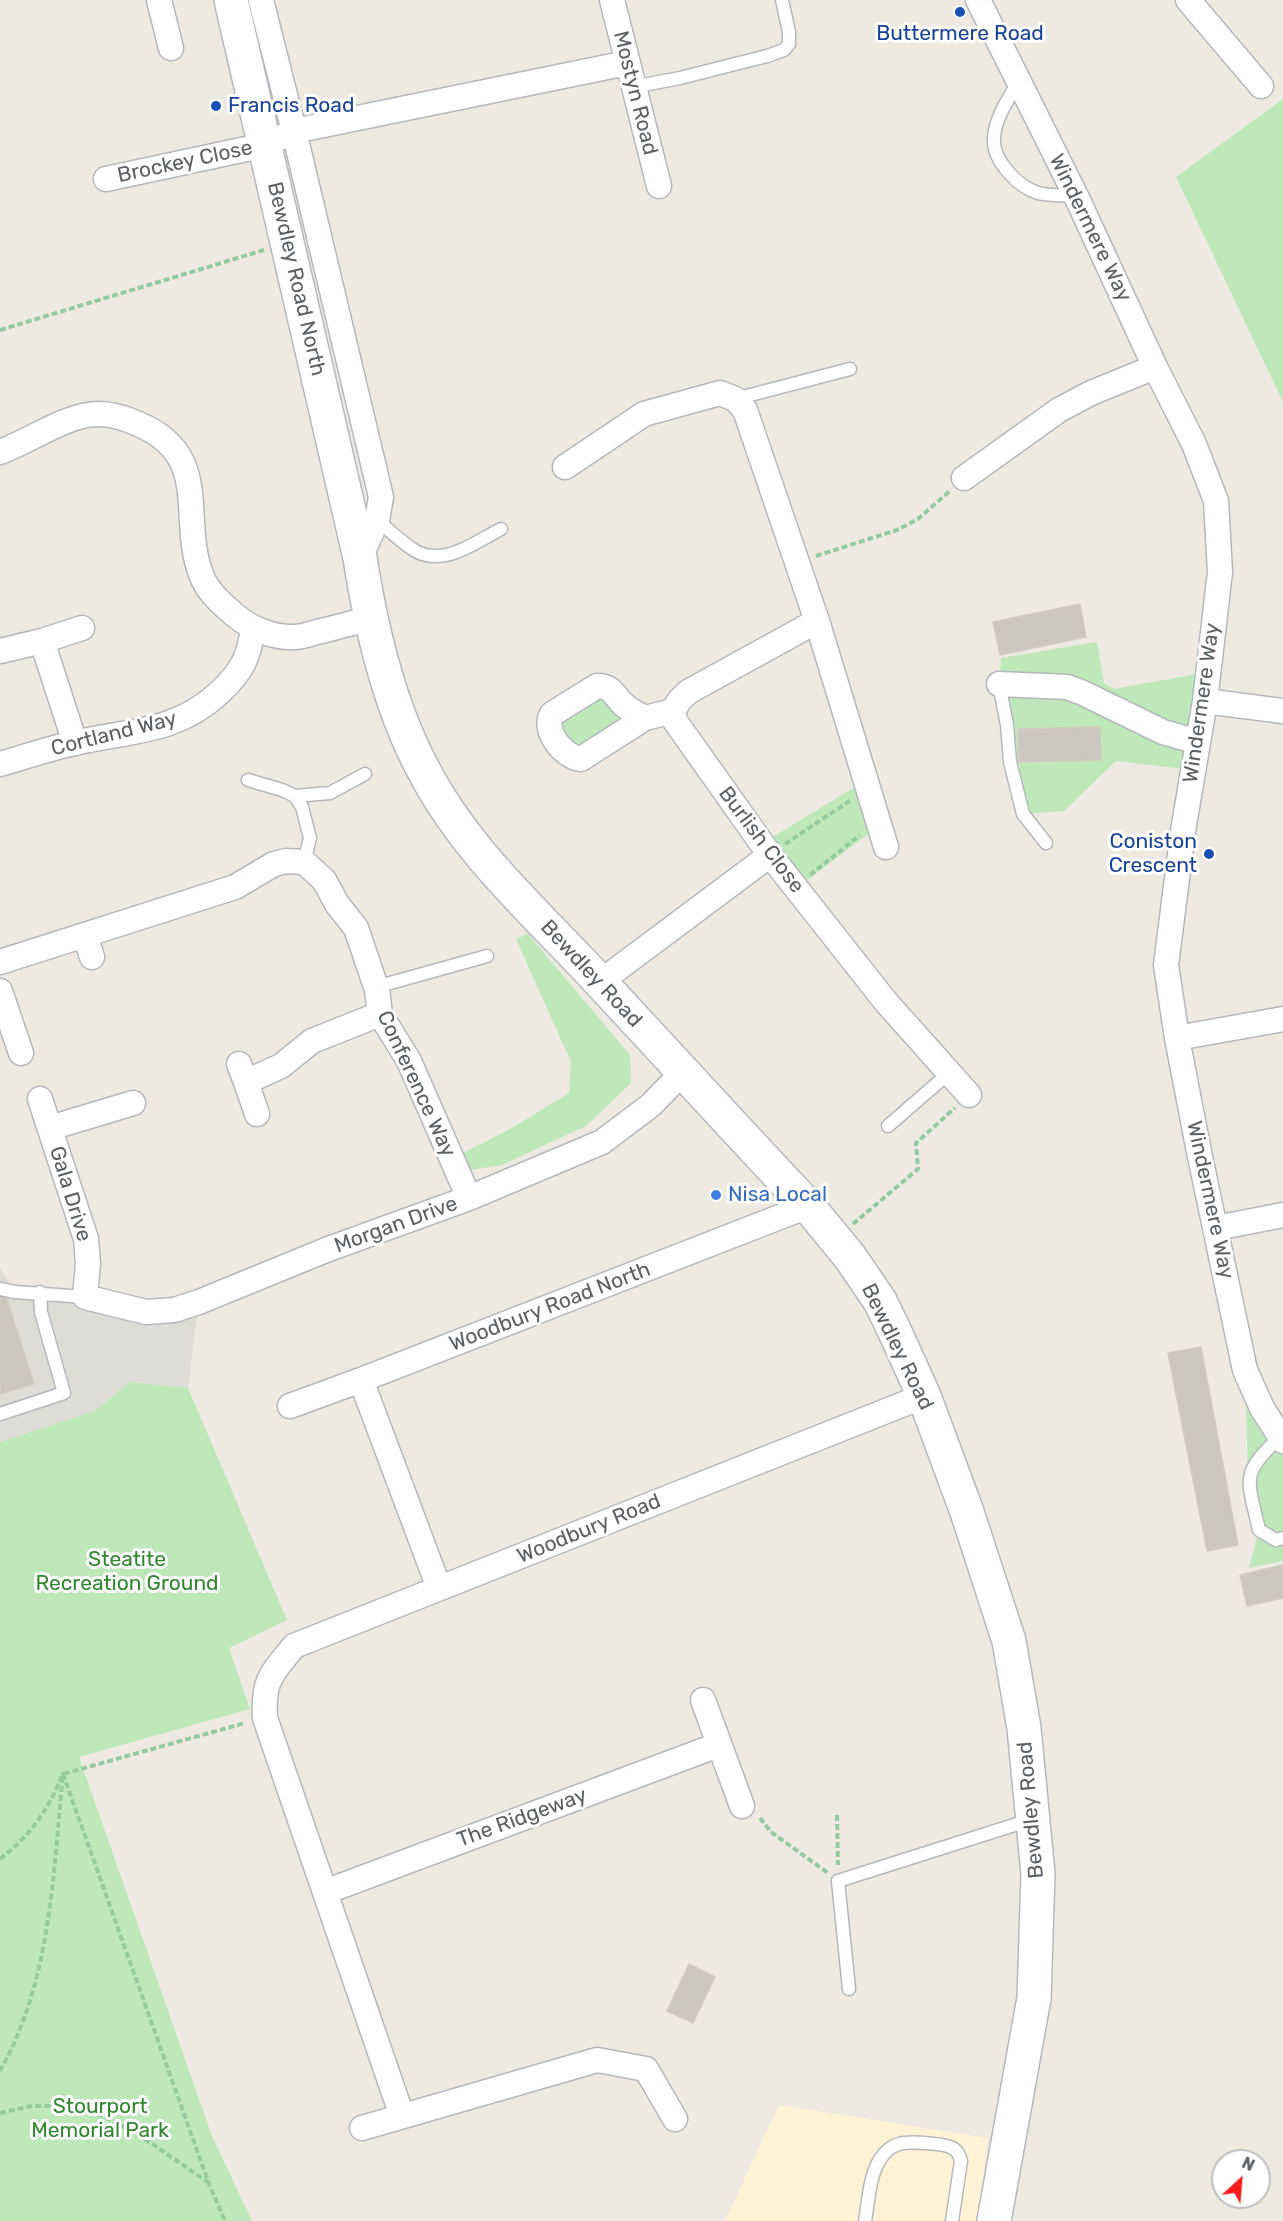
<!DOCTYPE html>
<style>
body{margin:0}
#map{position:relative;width:1283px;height:2221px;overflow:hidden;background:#eeeae1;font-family:Rubik,sans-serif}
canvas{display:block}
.north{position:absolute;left:1211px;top:2149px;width:60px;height:60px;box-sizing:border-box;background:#fff;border:2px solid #bdbfc1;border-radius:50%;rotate:26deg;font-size:16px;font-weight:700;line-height:24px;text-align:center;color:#595f63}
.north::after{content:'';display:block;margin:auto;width:21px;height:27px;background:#f91c1d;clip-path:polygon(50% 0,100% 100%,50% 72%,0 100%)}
</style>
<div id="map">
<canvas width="1283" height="2221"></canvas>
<div class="north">N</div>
</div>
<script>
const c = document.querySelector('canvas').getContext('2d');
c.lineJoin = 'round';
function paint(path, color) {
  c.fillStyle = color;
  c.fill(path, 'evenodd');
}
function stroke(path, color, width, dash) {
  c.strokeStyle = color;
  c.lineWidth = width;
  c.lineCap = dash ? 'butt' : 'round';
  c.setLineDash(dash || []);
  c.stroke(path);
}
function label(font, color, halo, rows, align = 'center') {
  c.font = font + ' Rubik,sans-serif';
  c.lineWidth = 6;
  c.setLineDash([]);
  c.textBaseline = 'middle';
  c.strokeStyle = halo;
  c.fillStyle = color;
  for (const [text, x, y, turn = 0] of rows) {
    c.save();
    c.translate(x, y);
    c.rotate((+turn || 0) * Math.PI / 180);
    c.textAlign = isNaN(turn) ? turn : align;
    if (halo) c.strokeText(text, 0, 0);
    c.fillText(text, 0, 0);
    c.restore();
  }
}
paint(new Path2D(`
 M779 2105 988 2138 978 2221H725Z`), '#fff2d5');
paint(new Path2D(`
 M0 1268 15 1292 146 1312 199 1302 188 1388 130 1382 95 1411 0 1442Z`), '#dedcd6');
paint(new Path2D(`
 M1283 99V402L1176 177Z
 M1097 642 1104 683 1114 689 1207 672 1193 770 1116 761 1064 811 1023 814 999 684 1001 658Z
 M597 686 632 712 581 759 552 714Z
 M858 785 872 831 805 882 771 838Z
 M528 934 630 1055 631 1083 586 1126 502 1165 470 1170 463 1153 510 1129 569 1093 571 1062 516 939Z
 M1245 1370 1283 1441V1561L1249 1568 1259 1530 1248 1479Z
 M130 1382 188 1388 287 1620 229 1648 250 1709 79 1757 212 2136 252 2221H0V1442L95 1411Z`), '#bee8ba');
const building = new Path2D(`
 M1080 604 1086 637 1000 655 993 622Z
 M1100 727 1101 760 1019 762 1018 729Z
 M0 1297 7 1299 34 1384 0 1394Z
 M1201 1347 1238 1545 1207 1551 1168 1353Z
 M1283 1565V1598L1247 1606 1240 1575Z
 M689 1964 715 1977 693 2023 667 2011Z`);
paint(building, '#cbc7c0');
stroke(building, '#d3cbbf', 1.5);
const lane = new Path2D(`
 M1018 82C1009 98 995 118 994 138 992 160 1018 187 1038 193 1050 196 1064 195 1076 196
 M633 87 680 78 767 56 784 50 789 44V32L782 0
 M735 399 850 369
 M377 520C389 530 401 542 414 550 443 568 475 542 501 529
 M999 684 1007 725 1010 762 1023 814 1046 843
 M248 780 282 790 295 796 302 807 310 838 304 862
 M295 796 330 793 365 774
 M376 987 487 956
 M888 1126 949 1073
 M0 1289 15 1292 85 1297
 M0 1414 64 1393 41 1312 40 1292
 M1280 1437C1239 1475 1248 1479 1259 1530L1276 1540 1283 1538
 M849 1989 838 1881 1033 1819
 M865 2221C869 2199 869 2171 884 2154 887 2150 894 2145 899 2144 908 2141 946 2143 954 2149 958 2152 960 2156 961 2161L952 2221`);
const street = new Path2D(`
 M159 0 171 48
 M261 0 294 131 381 497 377 520 360 558
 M612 0 659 186
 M978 0 1076 196 1155 367 1194 444 1216 501 1220 572 1205 701 1183 831 1166 965 1177 1038 1199 1152 1245 1370 1262 1408 1283 1441
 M1188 0 1261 86
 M106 179 265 145 294 131 627 63
 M0 452C27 442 61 419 88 415 105 412 120 416 136 423 216 455 177 520 203 579 210 594 224 606 236 616 252 629 274 638 294 637 301 637 310 634 317 632 334 628 352 623 369 619
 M565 467 644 414 720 393 735 399 745 410 817 621 886 847
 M964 478 1059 410 1091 393 1155 367
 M817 621 688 692 679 701 673 711 675 721 770 855 886 1002 969 1095
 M42 641 75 743
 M0 651 42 641 82 628
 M999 684 1067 687 1083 693 1163 732 1198 742
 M1205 701 1283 711
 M645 718C637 714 631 711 624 705 614 696 613 686 597 686L552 714C542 730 563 757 581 759L645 718 673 711
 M0 764C25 757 50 748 75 743 130 730 177 733 220 692 242 671 249 658 253 628
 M85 935 92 957
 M0 962 235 887 274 864 286 861 304 862 324 880 337 904 356 928 377 990 380 1014 409 1061 469 1198
 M600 982 770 855
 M0 991 21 1053
 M1177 1038 1283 1019
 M239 1064 246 1082 281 1066 312 1041 380 1014
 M246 1082 257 1114
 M40 1099 86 1239 88 1263 85 1297 146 1312 174 1310 199 1302 326 1250 469 1198 602 1142 651 1105 682 1073
 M50 1128 133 1103
 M1216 1228 1283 1215
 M361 1380 439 1588
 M290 1406 361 1380 808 1206
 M703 1700 742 1806
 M325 1892 718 1745
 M402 2116 265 1718C263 1679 271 1675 294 1646L924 1396
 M362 2128 597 2060 646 2069 675 2119`);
const secondary = new Path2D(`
 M231 0 360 558C371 628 389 706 423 769 465 851 537 914 599 981 669 1056 738 1132 808 1206L850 1257 880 1301 895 1332 924 1396 967 1512 1009 1641 1024 1728 1038 1874 1034 1998 994 2221`);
stroke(lane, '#b4b8bd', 15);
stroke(street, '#b4b8bd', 27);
stroke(secondary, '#b5b9bf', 36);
stroke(new Path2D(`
 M0 330 264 250
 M816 556 897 530 918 519 950 491
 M785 844 851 800
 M810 875 860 835
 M853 1224 918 1169 916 1143 955 1108
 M837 1815 838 1865
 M760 1818 771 1832 828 1873
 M0 1859C32 1834 47 1811 63 1774L245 1723
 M0 2071C51 1981 53 1875 63 1774L209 2184 225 2221
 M0 2113 31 2106H75L112 2120 151 2143 209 2183`), '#93ca9e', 4, [6, 3]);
stroke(lane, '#fff', 12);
stroke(street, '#fff', 24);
stroke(secondary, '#fff', 33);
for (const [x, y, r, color] of [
 [960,12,6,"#1a4fb4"],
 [216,106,6,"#1a4fb4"],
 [1209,854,6,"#1a4fb4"],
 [716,1195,6,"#3f7fe0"]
]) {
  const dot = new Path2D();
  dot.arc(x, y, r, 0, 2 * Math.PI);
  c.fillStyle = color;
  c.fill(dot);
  stroke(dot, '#fff', 2);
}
label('21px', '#164399', '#fff', [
 ["Buttermere Road",960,34],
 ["Francis Road",228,106,"left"],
 ["Coniston",1197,842,"right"],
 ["Crescent",1197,866,"right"]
]);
label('21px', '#595f63', '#fff', [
 ["Mostyn Road",635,93,76],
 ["Brockey Close",185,162,-12],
 ["Windermere Way",1090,228,64],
 ["Bewdley Road North",296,279,77],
 ["Windermere Way",1202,703,-82],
 ["Cortland Way",114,734,-14],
 ["Burlish Close",761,840,53],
 ["Bewdley Road",591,974,47],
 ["Conference Way",416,1084,65],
 ["Gala Drive",70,1194,73],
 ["Windermere Way",1210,1200,78],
 ["Morgan Drive",396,1225,-20],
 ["Woodbury Road North",550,1307,-21],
 ["Bewdley Road",897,1347,64],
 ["Woodbury Road",589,1529,-22],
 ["Bewdley Road",1031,1810,-95],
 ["The Ridgeway",522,1818,-20]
]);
label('21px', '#366cbe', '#fff', [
 ["Nisa Local",728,1195]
], 'left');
label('21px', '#30872d', '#fff', [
 ["Steatite",127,1560],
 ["Recreation Ground",127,1584],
 ["Stourport",100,2107],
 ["Memorial Park",100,2131]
]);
</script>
